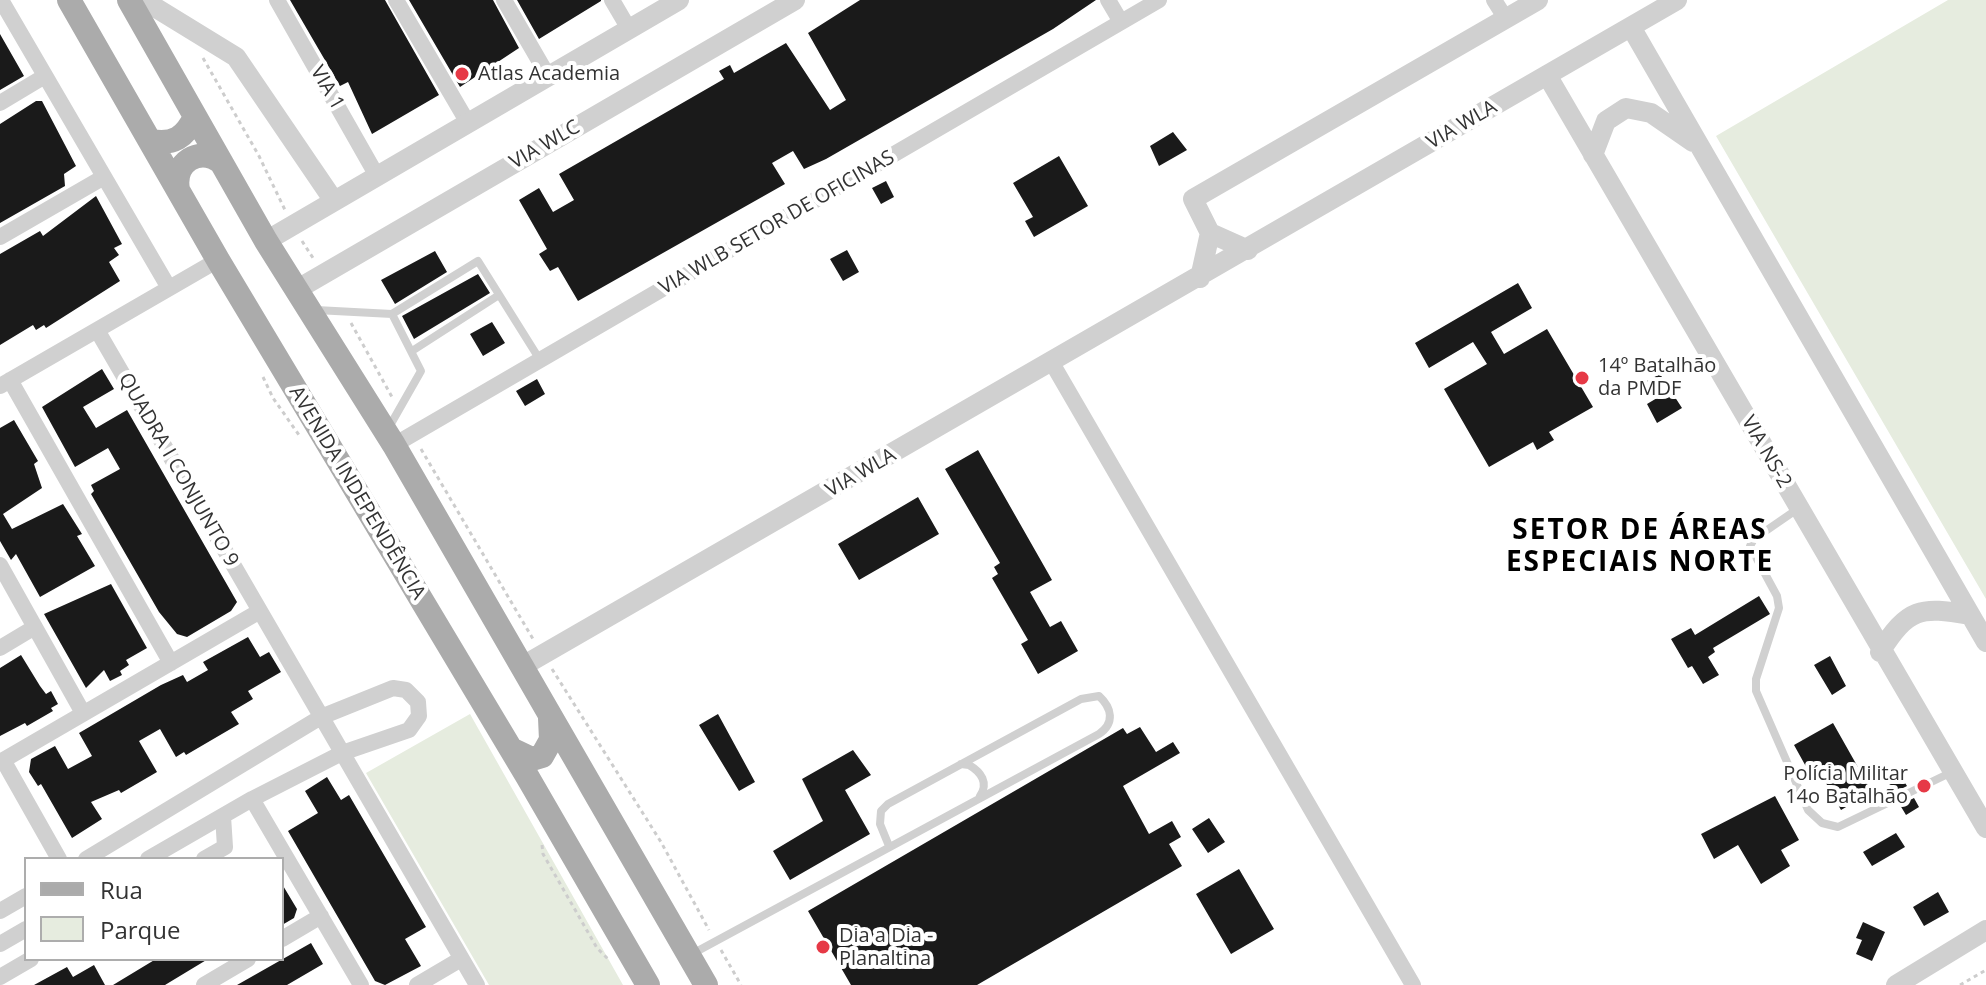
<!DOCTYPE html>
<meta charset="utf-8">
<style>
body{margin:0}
#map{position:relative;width:1986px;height:985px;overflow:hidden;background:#fff;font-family:"Open Sans",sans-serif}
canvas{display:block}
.legend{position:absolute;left:24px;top:857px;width:260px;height:104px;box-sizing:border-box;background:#fff;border:2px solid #adadad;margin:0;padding:10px 14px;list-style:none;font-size:24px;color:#333}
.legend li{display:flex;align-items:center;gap:16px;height:40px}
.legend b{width:40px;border:2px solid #adadad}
</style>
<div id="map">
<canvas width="1986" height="985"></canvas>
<ul class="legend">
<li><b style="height:10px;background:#ababab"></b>Rua</li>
<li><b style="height:22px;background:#e6ecdf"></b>Parque</li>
</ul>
</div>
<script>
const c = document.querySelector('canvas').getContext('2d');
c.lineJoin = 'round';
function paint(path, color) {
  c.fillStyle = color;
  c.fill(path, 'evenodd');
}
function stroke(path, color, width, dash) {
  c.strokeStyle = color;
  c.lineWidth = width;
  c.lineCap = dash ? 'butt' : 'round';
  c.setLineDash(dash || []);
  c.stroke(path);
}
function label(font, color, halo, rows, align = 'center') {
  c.font = font + ' "Open Sans",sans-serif';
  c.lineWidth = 8;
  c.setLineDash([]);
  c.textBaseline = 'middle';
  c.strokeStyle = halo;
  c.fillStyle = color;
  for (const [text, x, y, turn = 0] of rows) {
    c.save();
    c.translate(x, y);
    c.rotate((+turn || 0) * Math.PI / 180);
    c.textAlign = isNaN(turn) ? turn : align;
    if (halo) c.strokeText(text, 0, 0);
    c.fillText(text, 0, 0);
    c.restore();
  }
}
paint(new Path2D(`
 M1948 0H1986V599L1716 136Z
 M470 714 623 985H489L366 773Z`), '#e6ecdf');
paint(new Path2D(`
 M290 0H385L439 95 372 134 348 82 340 86Z
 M409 0H493L519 48 460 87Z
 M517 0H601V1L539 39Z
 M860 0H1096L1053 29 826 159 804 169 793 151 772 163 785 184 578 301 558 267 550 271 539 254 547 249 519 200 539 188 553 212 574 200 559 174 724 79 719 71 730 65 734 73 786 43 830 110 846 100 808 33Z
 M0 34 24 76 0 90Z
 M36 101H42L76 166 64 174 65 186 0 223V124Z
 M1173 132 1187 150 1159 166 1150 146Z
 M1059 156 1088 206 1034 237 1025 221 1033 217 1013 183Z
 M886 181 894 197 881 204 872 188Z
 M96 196 122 244 114 248 119 255 109 262 120 281 46 328 44 325 36 330 33 325 0 345V254L40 231 43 236Z
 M847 250 859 272 843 281 830 259Z
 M435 251 447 272 395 304 381 280Z
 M478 274 490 293 414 339 402 316Z
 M1518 283 1532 308 1491 332 1504 354 1547 329 1593 407 1549 432 1554 440 1537 450 1533 442 1489 467 1444 389 1487 364 1473 342 1429 368 1415 343Z
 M492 322 505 343 483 356 470 334Z
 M102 369 114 389 83 407 96 428 127 410 237 602 231 611 187 637 177 634 159 612 91 494 94 491 91 485 120 469 108 448 75 467 42 407Z
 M1660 374 1682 408 1657 423 1647 404 1657 398 1647 381Z
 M537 379 545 394 525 406 516 391Z
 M14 420 38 461 34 464 42 488 3 514 12 529 63 504 82 534 77 536 95 566 40 597 16 554 11 560 0 541V428Z
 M978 450 1052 580 1030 592 1050 627 1061 621 1078 651 1038 674 1021 644 1028 640 992 578 998 574 994 567 1000 563 945 469Z
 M918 497 939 534 859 580 838 544Z
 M111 584 147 648 126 660 129 665 120 671 122 675 110 681 104 670 86 688 44 614Z
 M1759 596 1770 614 1713 648 1715 652 1708 657 1719 675 1703 684 1692 666 1688 668 1671 639 1691 628 1695 635Z
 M248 637 260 657 269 652 281 672 248 691 253 699 231 712 239 724 186 755 184 752 176 757 160 729 139 741 157 772 121 793 119 790 91 802 102 819 72 838 41 784 38 786 29 772 31 759 55 746 68 769 92 756 79 733 161 685 183 675 187 682 208 670 203 662Z
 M21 655 40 686 46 694 51 691 58 704 51 708 53 711 27 726 25 723 0 736V668Z
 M1830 656 1846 686 1832 695 1814 665Z
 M718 714 755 782 739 791 699 725Z
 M1833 723 1872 792 1841 810 1817 767 1809 772 1794 745Z
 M1140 727 1156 752 1173 742 1180 753 1123 786 1149 834 1172 821 1181 837 1169 844 1182 866 977 985H851L808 911 1123 728 1127 734Z
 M853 750 871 775 845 790 870 834 790 880 773 851 823 821 802 779Z
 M327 777 341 800 349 795 426 927 405 939 421 966 385 985 375 981 288 831 318 813 305 791Z
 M1902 778 1907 786 1893 793 1889 785Z
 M1775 796 1799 840 1781 850 1790 866 1761 884 1738 845 1714 859 1701 834Z
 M1914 798 1919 807 1906 815 1900 805Z
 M1209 818 1225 842 1208 853 1192 829Z
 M1896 833 1905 847 1872 866 1863 852Z
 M1239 869 1274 929 1231 954 1196 894Z
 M282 884 297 909 294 918 282 925Z
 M1938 892 1949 912 1924 926 1913 907Z
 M1863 922 1885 932 1872 961 1856 954 1862 940 1856 938Z
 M311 943 323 964 287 985H237Z
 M156 959H208L165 985H113Z
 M94 965 105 985H34L67 967 73 977Z`), '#1a1a1a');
stroke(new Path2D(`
 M203 58 259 156 285 210
 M302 241 313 258
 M351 323 392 397
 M263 377 273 398 299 435
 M421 449 533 639
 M552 669 661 842 709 930
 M542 845 543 854 597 948 610 961
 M721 950 741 985
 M1960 985 1986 970`), '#cdcdcd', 3, [4, 4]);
stroke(new Path2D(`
 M316 310 392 314 478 261 540 360
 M412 351 499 295
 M388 429 421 371 392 314
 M1799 508 1754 539 1750 546 1777 596 1779 608 1756 679V691L1808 810 1822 823 1838 827 1952 772
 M961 764 969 765C981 772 989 783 980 796
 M692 954 1099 734C1115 723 1112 708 1099 696L1081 699 888 804 881 811 880 824 889 846`), '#d0d0d0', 8);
stroke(new Path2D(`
 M1 0 169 288
 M277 0 377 176
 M396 0 468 123
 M504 0 548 76
 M612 0 629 29
 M1108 0 1121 22
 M1494 0 1506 19
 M0 103 45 76
 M0 237 104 177
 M97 330 477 985
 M1052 363 1413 985
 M10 380 171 663
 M0 386 218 260
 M394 445 1159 0
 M0 565 83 713
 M0 648 35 627
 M3 760 59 859
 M0 762 260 611
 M252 799 361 985
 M86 859 321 717 393 688 406 690 418 702 419 716 409 730 342 753 252 799 148 859
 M204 859 225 847 223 816
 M0 911 26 896
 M282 939 321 916
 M0 944 26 929
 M0 977 31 959
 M204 985 248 959
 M417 985 461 959`), '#d0d0d0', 16);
stroke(new Path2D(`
 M143 0 236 57 334 201
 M1631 27 1986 642
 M1547 75 1986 828
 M1593 155 1606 121 1626 108 1651 113 1693 142
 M1210 233 1248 250
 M266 241 679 0
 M1200 278 1210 233 1193 199 1538 0
 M296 290 795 0
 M1880 652C1908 608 1920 606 1970 615
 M521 667 1677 0
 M1896 985 1986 930`), '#d0d0d0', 20);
stroke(new Path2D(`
 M69 0 218 260 527 776 648 985
 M129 0 266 241 394 445 706 985
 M151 141C174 145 185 137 195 117
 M178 190C173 162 199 146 221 162
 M511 749 532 759 542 756 551 740 550 718`), '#ababab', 24);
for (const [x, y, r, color] of [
 [462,74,8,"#e63946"],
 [1582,378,8,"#e63946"],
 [1924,786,8,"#e63946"],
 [823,947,8,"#e63946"]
]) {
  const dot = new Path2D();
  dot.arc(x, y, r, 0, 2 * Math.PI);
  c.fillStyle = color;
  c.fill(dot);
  stroke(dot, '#fff', 3);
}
label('20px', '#333', '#fff', [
 ["Atlas Academia",478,74],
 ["14º Batalhão",1598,366],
 ["da PMDF",1598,389],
 ["Polícia Militar",1908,774,"right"],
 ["14o Batalhão",1908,797,"right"],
 ["Dia a Dia -",839,936],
 ["Planaltina",839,959]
], 'left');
label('20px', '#333', '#fff', [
 ["VIA 1",327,88,60],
 ["VIA WLA",1462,125,-30],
 ["VIA WLC",545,145,-30],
 ["VIA WLB SETOR DE OFICINAS",777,223,-30],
 ["VIA NS-2",1766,452,60],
 ["QUADRA I CONJUNTO 9",178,470,60],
 ["VIA WLA",861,473,-30],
 ["AVENIDA INDEPENDÊNCIA",357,493,59]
]);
c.letterSpacing = '2px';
label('bold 28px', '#000', '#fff', [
 ["SETOR DE ÁREAS",1640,531],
 ["ESPECIAIS NORTE",1640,563]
]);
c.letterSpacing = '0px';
</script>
